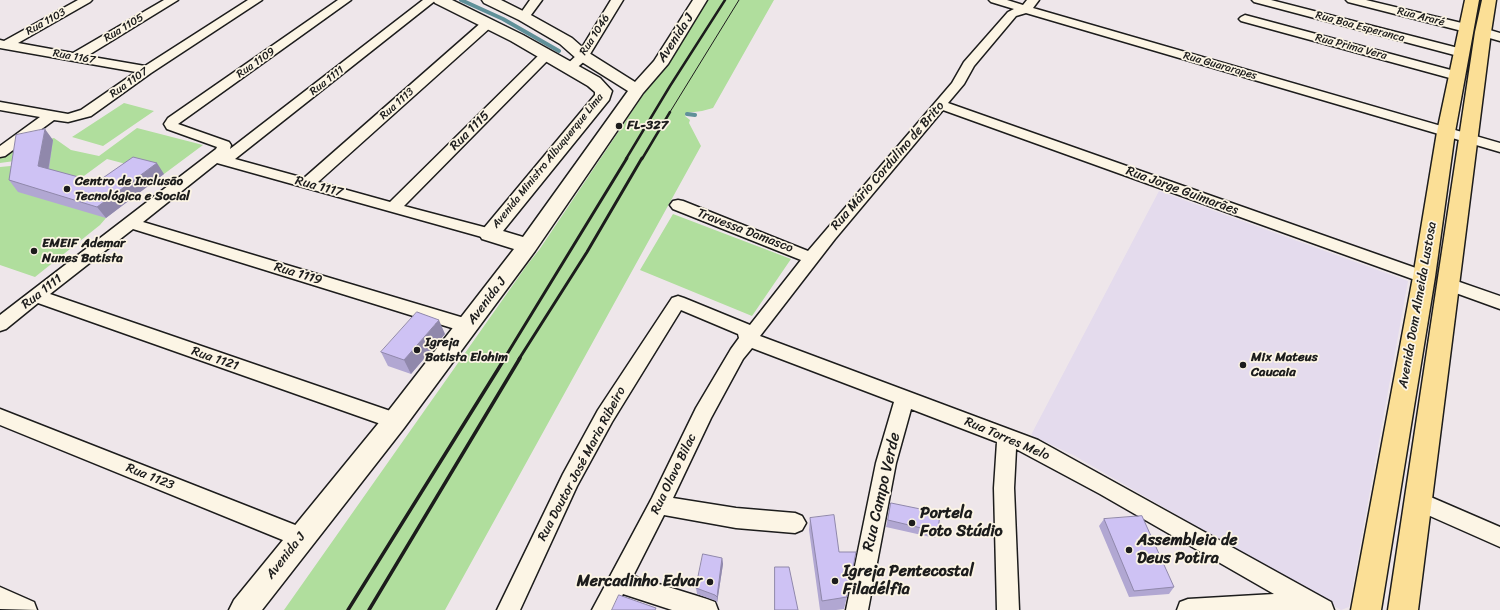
<!DOCTYPE html>
<meta charset="utf-8">
<style>
body{margin:0}
canvas{display:block;background:#eee6ea}
</style>
<canvas width="1500" height="610"></canvas>
<script>
const c = document.querySelector('canvas').getContext('2d');
c.lineJoin = 'round';
function paint(path, color) {
  c.fillStyle = color;
  c.fill(path, 'evenodd');
}
function stroke(path, color, width, dash) {
  c.strokeStyle = color;
  c.lineWidth = width;
  c.lineCap = dash ? 'butt' : 'round';
  c.setLineDash(dash || []);
  c.stroke(path);
}
function label(font, color, halo, rows, align = 'center') {
  c.font = font + ' Sriracha,sans-serif';
  c.lineWidth = 3.5;
  c.setLineDash([]);
  c.textBaseline = 'middle';
  c.strokeStyle = halo;
  c.fillStyle = color;
  for (const [text, x, y, turn = 0] of rows) {
    c.save();
    c.translate(x, y);
    c.rotate((+turn || 0) * Math.PI / 180);
    c.textAlign = isNaN(turn) ? turn : align;
    if (halo) c.strokeText(text, 0, 0);
    c.fillText(text, 0, 0);
    c.restore();
  }
}
paint(new Path2D(`
 M1159 191 1408 281 1349 607 1341 610 1075 456 1031 435Z`), '#e4dbed');
paint(new Path2D(`
 M707 0H774L713 108 702 111 686 113 685 116 690 120 689 123 701 146 445 610H284L527 265 539 250Z
 M124 103 154 111 103 146 72 137Z
 M137 128 203 145 164 174 107 159 73 184 106 218 100 225 35 277 0 265V167L21 165 22 160 0 163V158L16 146 54 138 71 150 99 156Z
 M673 214 791 259 752 316 640 270Z`), '#b0de9d');
stroke(new Path2D(`
 M461 0 503 19 559 51
 M687 114 695 115`), '#609099', 4);
const street = new Path2D(`
 M78 0H92L90 2 18 43 73 53 164 0H178L87 56 145 66 248 0H262L151 73 91 116 68 122 54 120 5 156 0 157V146L40 117 0 110V102L68 114 81 110 136 72 0 48V40L4 41Z
 M338 0H351L178 124 229 142 231 145 230 149 423 0H436L235 159 304 178 483 21H491L493 24 491 27 318 182 390 202 542 52H550L552 55 550 58 404 206 495 230 497 234 495 238 489 239 217 163 143 222 474 321 477 326 474 331 468 333 133 229 50 294 402 415 405 421 402 427 395 429 38 303 6 329 0 331V315L216 149 217 147 167 129 164 124 168 118Z
 M530 0H542L528 19H520L518 17Z
 M611 0H623L587 59 573 71H565L563 68 578 54Z
 M989 0H1007L1023 5 1027 0H1039L1033 8 1500 143V152L1026 13 1016 16 974 66 964 84 948 103 1430 273 1432 277 1430 281 1424 283 1418 281 943 110 835 239 760 336 1038 440 1331 602 1334 610H1177L1180 602 1188 599 1274 594 1100 494 1016 449 1014 488 1019 610H997L994 488 997 442 911 409 896 463 868 610H846L876 463 894 402 752 348 743 359 711 418 673 498 736 508 795 513 802 516 806 523 802 530 795 533 736 528 664 515 633 576 707 599 715 602 718 610H672L623 594 615 610H592L652 498 696 408 731 349 739 338 738 334 681 310 612 422 577 486 520 610H497L563 474 598 410 672 298 678 296 684 298 750 325 801 260 673 209 670 205 673 201 678 200 683 201 808 251 952 83 964 62 1008 12 1014 9 991 2Z
 M1252 0H1271L1466 50 1468 53 1466 56 1462 57 1254 2Z
 M1346 0H1366L1470 25 1472 28 1470 31 1466 32 1348 2Z
 M1245 15 1462 73 1463 76 1462 79 1457 80 1241 21 1239 19 1241 17Z
 M1483 28 1500 33V41L1479 35 1477 32 1479 29Z
 M1448 278 1500 296V309L1442 288 1440 284 1442 280Z
 M0 409 308 530 311 537 308 544 300 547 0 425Z
 M1419 492 1500 527V547L1412 508 1409 501 1412 494Z
 M0 587 34 602 37 610 0 609Z`);
const secondary = new Path2D(`
 M433 0H452L523 35 600 78 612 91 609 100 503 231 523 237 628 91 577 59 560 44 519 20 484 3 482 0H501L529 14 572 38 589 53 635 82 654 61 693 0H707L668 64 643 93 535 251 404 428 262 610H229L234 600 386 414 514 249 482 239 479 234 595 95V92L588 86 511 41 435 3Z`);
const primary = new Path2D(`
 M1465 0H1479L1455 132 1435 277 1381 610H1351L1413 277 1437 132Z
 M1482 0H1496L1491 32 1418 610H1388L1475 32Z`);
stroke(street, '#1c1c1c', 3);
stroke(secondary, '#1c1c1c', 3);
stroke(primary, '#1c1c1c', 3);
paint(street, '#fcf5e5');
paint(secondary, '#fcf5e5');
paint(primary, '#fbdf96');
stroke(new Path2D(`
 M670 112 739 0`), '#1c1c1c', 1);
stroke(new Path2D(`
 M626 159 670 86 725 0
 M642 159 670 112`), '#1c1c1c', 2.5);
stroke(new Path2D(`
 M504 359 627 158
 M519 359 587 252 642 158`), '#1c1c1c', 3);
stroke(new Path2D(`
 M348 610 505 358
 M369 610 520 358`), '#1c1c1c', 3.5);
paint(new Path2D(`
 M53 140 49 169 97 182 164 174 106 218 18 192 9 180Z
 M445 334 411 374 388 366 381 352Z
 M891 503 938 532 935 538 886 527Z
 M810 518 849 588 844 609 836 610H820L809 530Z
 M1104 519 1174 587 1169 594 1129 597 1099 526Z
 M722 558 723 564 717 603 716 601 697 594 696 588Z`), '#b1a7d2');
paint(new Path2D(`
 M45 129 53 140 47 177 38 166Z
 M157 163 164 174 106 218 97 207Z
 M439 320 445 334 411 374 404 360Z
 M722 558 723 564 717 603V597Z`), '#9088ab');
const building = new Path2D(`
 M45 129 38 166 97 182 133 157 157 163 97 207 9 180 16 135Z
 M417 312 439 320 404 360 381 352Z
 M891 503 940 513 938 532 888 520Z
 M834 515 839 552H856L849 588H845L847 597 822 601 810 518Z
 M1142 516 1174 587 1134 591 1104 519Z
 M703 554 722 558 717 597 715 595 696 588Z
 M775 567H789L798 610H775Z
 M619 595 656 608 655 610H612Z`);
paint(building, '#cec2f4');
stroke(building, '#9088ab', 1);
for (const [x, y, r, color] of [
 [619,126,4,"#1c1c1c"],
 [67,189,4,"#1c1c1c"],
 [34,251,4,"#1c1c1c"],
 [417,350,4,"#1c1c1c"],
 [1243,365,4,"#1c1c1c"],
 [912,523,4,"#1c1c1c"],
 [1129,550,4,"#1c1c1c"],
 [835,581,4,"#1c1c1c"],
 [710,582,4,"#1c1c1c"]
]) {
  const dot = new Path2D();
  dot.arc(x, y, r, 0, 2 * Math.PI);
  c.fillStyle = color;
  c.fill(dot);
  stroke(dot, '#fcf5e5', 1.5);
}
label('11px', '#1c1c1c', '#fcf5e5', [
 ["Rua Araré",1421,17,14],
 ["Rua 1103",46,22,-29],
 ["Rua Boa Esperanca",1360,27,15],
 ["Rua 1105",124,28,-31],
 ["Rua 1046",595,35,-57],
 ["Rua Prima Vera",1351,47,15],
 ["Rua 1167",74,57,10],
 ["Rua 1109",256,63,-35],
 ["Rua Guararapes",1220,66,16],
 ["Rua 1111",327,81,-38],
 ["Rua 1107",129,83,-35],
 ["Rua 1113",397,104,-42],
 ["Avenida Ministro Albuquerque Lima",548,161,-51]
]);
label('13px', '#1c1c1c', '#fcf5e5', [
 ["Avenida J",676,38,-57],
 ["Rua 1115",470,131,-45],
 ["Rua Mário Cordulino de Brito",888,166,-49],
 ["Rua 1117",319,187,15],
 ["Rua Jorge Guimarães",1182,191,20],
 ["Travessa Damasco",745,231,21],
 ["Rua 1119",298,274,17],
 ["Rua 1111",42,292,-38],
 ["Avenida J",487,301,-53],
 ["Avenida Dom Almeida Lustosa",1418,305,-80],
 ["Rua 1121",215,359,19],
 ["Rua Torres Melo",1007,439,23],
 ["Rua Doutor José Maria Ribeiro",582,464,-62],
 ["Rua Olavo Bilac",674,474,-64],
 ["Rua 1123",150,477,22],
 ["Avenida J",286,556,-52]
]);
label('bold 13px', '#1c1c1c', '#fcf5e5', [
 ["FL-327",627,126],
 ["Centro de Inclusão",75,182],
 ["Tecnológica e Social",75,197],
 ["EMEIF Ademar",42,244],
 ["Nunes Batista",42,259],
 ["Igreja",425,343],
 ["Batista Elohim",425,358],
 ["Mix Mateus",1251,358],
 ["Caucaia",1251,373]
], 'left');
label('16px', '#1c1c1c', '#fcf5e5', [
 ["Rua Campo Verde",882,492,-77]
]);
label('bold 16px', '#1c1c1c', '#fcf5e5', [
 ["Portela",920,514],
 ["Foto Stúdio",920,532],
 ["Assembleia de",1137,541],
 ["Deus Potira",1137,559],
 ["Igreja Pentecostal",843,572],
 ["Filadélfia",843,590],
 ["Mercadinho Edvar",702,582,"right"]
], 'left');
</script>
